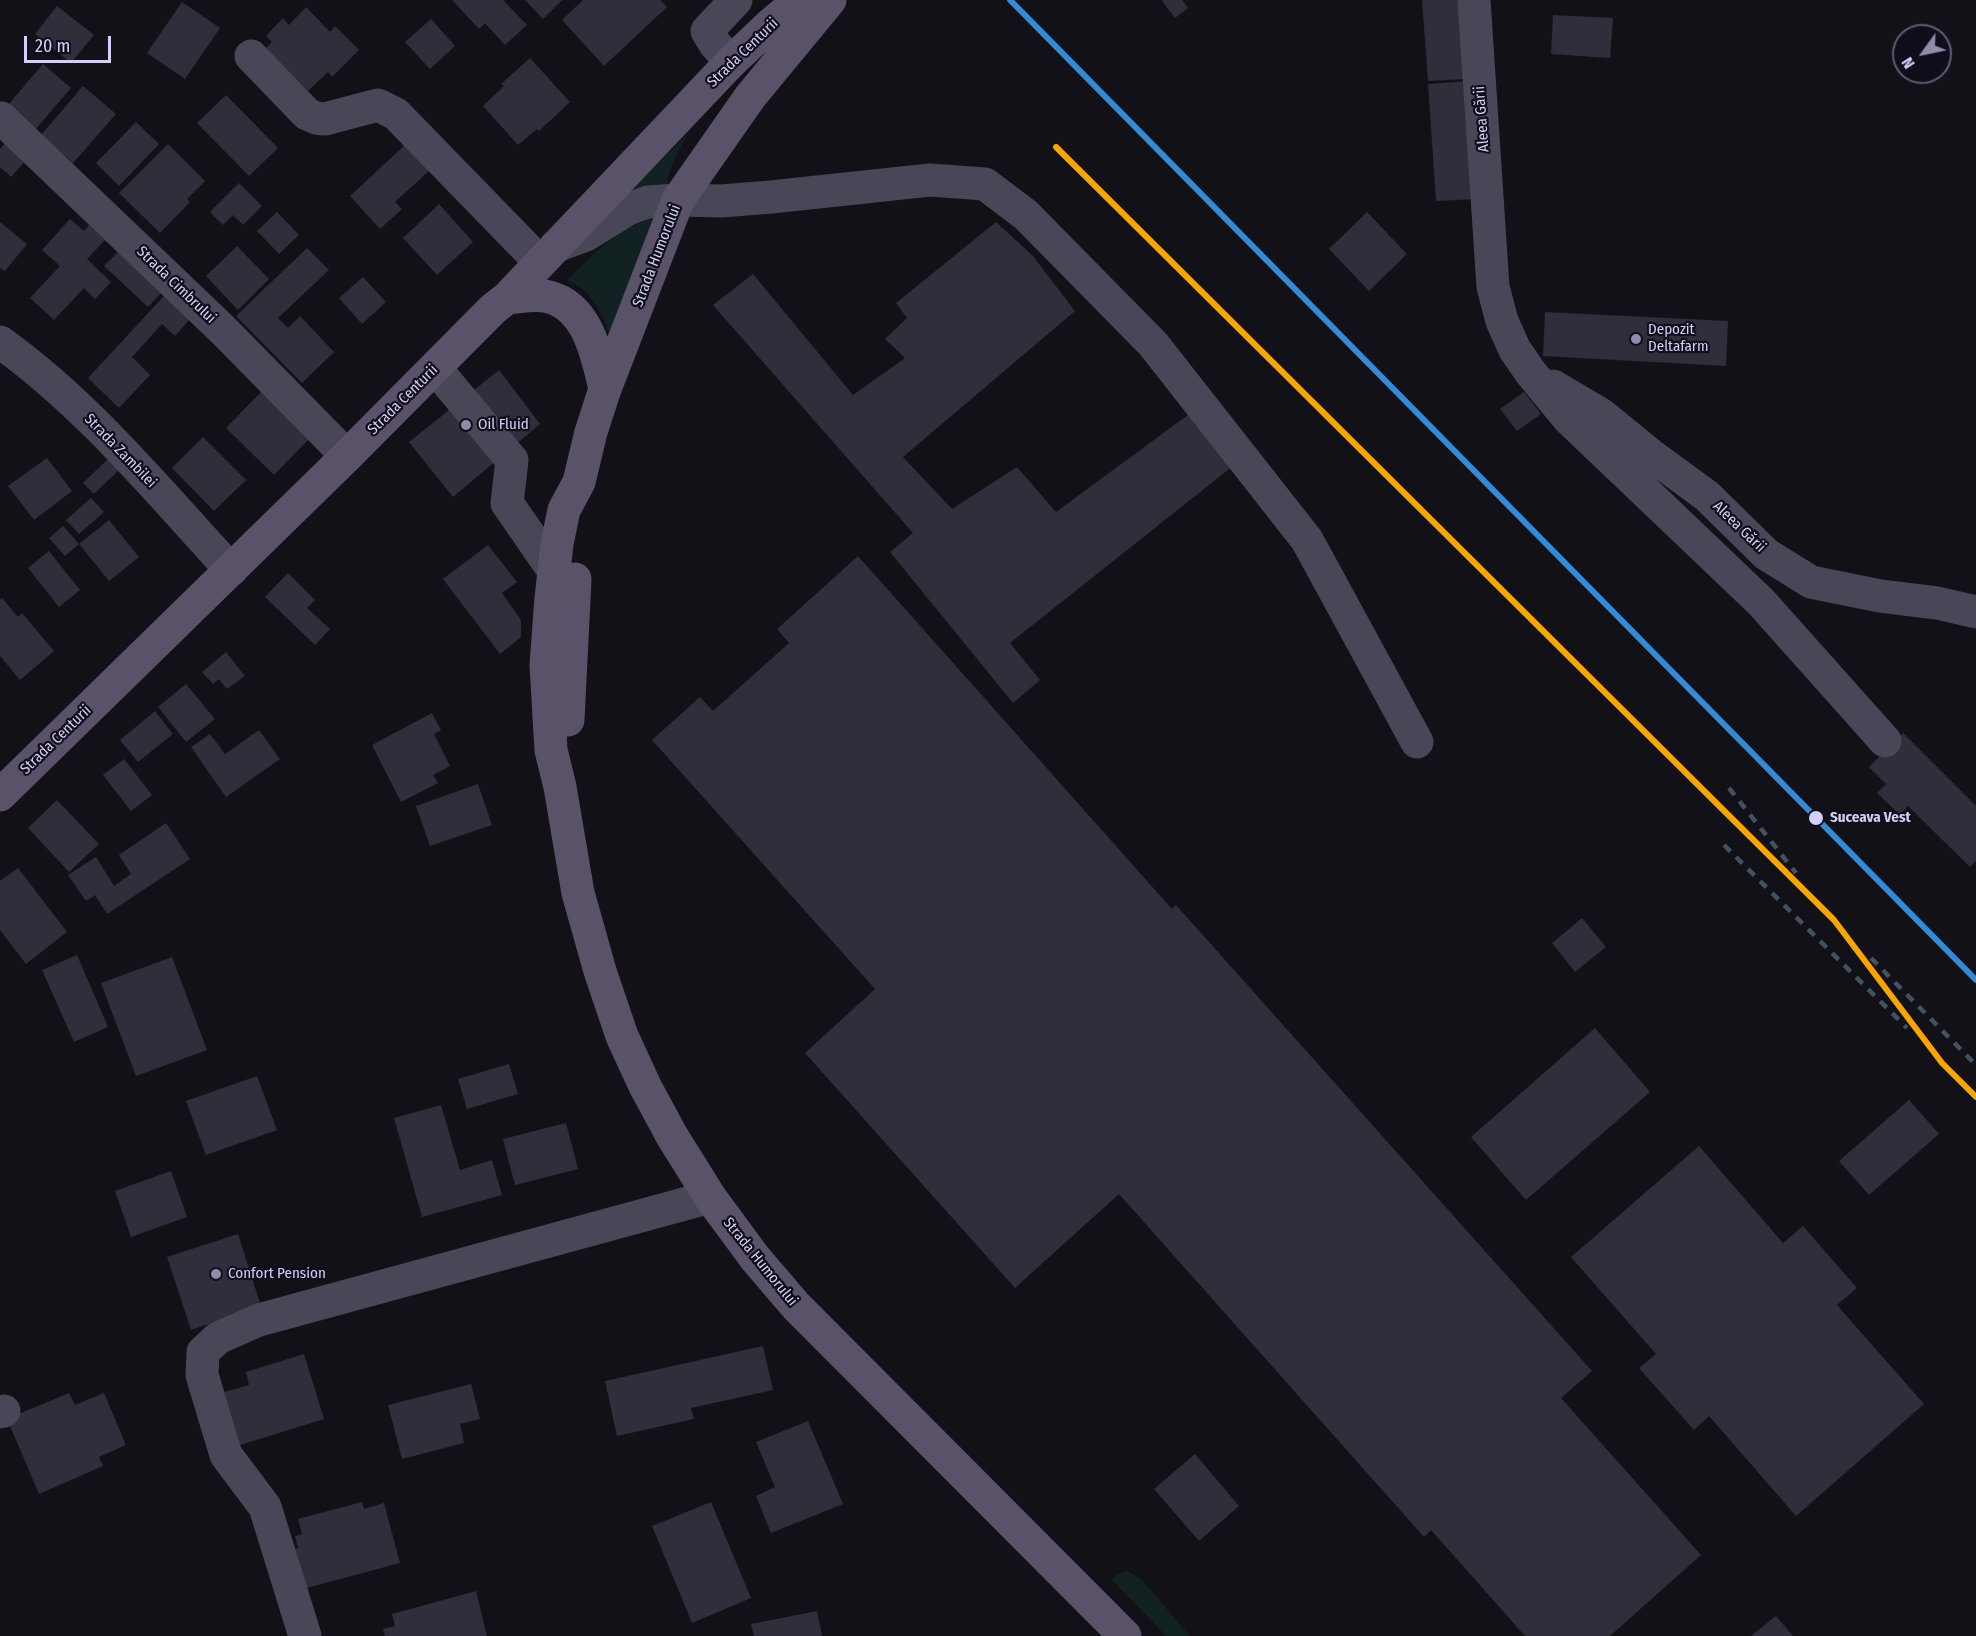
<!DOCTYPE html>
<meta charset="utf-8">
<style>
body{margin:0}
#map{position:relative;width:1976px;height:1636px;overflow:hidden;background:#121118;font-family:"Fira Sans Condensed",sans-serif}
canvas{display:block}
.north{position:absolute;left:1892px;top:24px;width:60px;height:60px;box-sizing:border-box;background:#100e1b;border:2px solid #5e5b73;border-radius:50%;rotate:237deg;font-size:16px;font-weight:700;line-height:24px;text-align:center;color:#d3cff8}
.north::after{content:'';display:block;margin:auto;width:21px;height:27px;background:#8f8caa;clip-path:polygon(50% 0,100% 100%,50% 72%,0 100%)}
.scale{position:absolute;left:24px;top:36px;width:87px;height:27px;box-sizing:border-box;border:3px solid #d3cff8;border-top:0;padding-left:8px;font-size:18px;line-height:21px;white-space:nowrap;color:#d3cff8;-webkit-text-stroke:4px #100e1b;paint-order:stroke}
</style>
<div id="map">
<canvas width="1976" height="1636"></canvas>
<div class="north">N</div>
<div class="scale">20 m</div>
</div>
<script>
const c = document.querySelector('canvas').getContext('2d');
c.lineJoin = 'round';
function paint(path, color) {
  c.fillStyle = color;
  c.fill(path, 'evenodd');
}
function stroke(path, color, width, dash) {
  c.strokeStyle = color;
  c.lineWidth = width;
  c.lineCap = dash ? 'butt' : 'round';
  c.setLineDash(dash || []);
  c.stroke(path);
}
function label(font, color, halo, rows, align = 'center') {
  c.font = font + ' "Fira Sans Condensed",sans-serif';
  c.lineWidth = 4.5;
  c.setLineDash([]);
  c.textBaseline = 'middle';
  c.strokeStyle = halo;
  c.fillStyle = color;
  for (const [text, x, y, turn = 0] of rows) {
    c.save();
    c.translate(x, y);
    c.rotate((+turn || 0) * Math.PI / 180);
    c.textAlign = isNaN(turn) ? turn : align;
    if (halo) c.strokeText(text, 0, 0);
    c.fillText(text, 0, 0);
    c.restore();
  }
}
paint(new Path2D(`
 M688 134C677 152 669 167 667 188L653 186 632 189Z
 M663 216 611 339C602 315 593 290 567 280 598 250 619 225 663 216Z
 M1128 1571 1142 1580 1190 1636H1166L1111 1579 1119 1573Z`), '#122122');
paint(new Path2D(`
 M452 0H503L527 25 505 45 485 23 479 29Z
 M525 0H562L543 19Z
 M583 0H660L667 7 604 66 562 20Z
 M1163 0H1182L1188 8 1175 18 1162 1Z
 M1422 0H1459L1465 79 1428 81Z
 M182 2 220 28 185 79 147 53Z
 M57 6 94 35 71 63 35 34Z
 M306 7 330 32 335 26 359 50 332 77 328 72 308 91 265 49 272 42 266 36 283 18 289 25Z
 M1553 15 1613 18 1610 58 1551 54Z
 M431 19 455 46 430 69 405 42Z
 M530 58 570 102 539 131 537 129 518 145 483 106 504 86 501 84Z
 M43 64 71 88 35 130 7 106Z
 M1469 81 1476 199 1436 201 1428 84Z
 M83 86 116 114 73 163 41 135Z
 M226 95 278 148 249 176 197 123Z
 M136 122 159 144 119 186 96 163Z
 M8 140 28 158 11 177 0 167V149Z
 M168 144 205 181 187 199 190 202 160 233 119 193Z
 M406 144 430 170 395 202 402 209 380 229 350 196Z
 M239 183 262 206 243 225 233 215 223 225 210 212Z
 M439 204 473 242 437 275 403 238Z
 M277 212 299 235 279 254 257 231Z
 M1367 212 1407 254 1369 291 1329 249Z
 M70 219 84 231 89 225 105 240 87 259 111 282 95 299 84 288 54 320 30 298 60 266 42 250Z
 M0 222 27 244 5 271 0 268Z
 M996 222 1032 255 1075 311 903 457 952 509 1017 467 1056 512 1196 409 1243 458 1010 643 1040 680 1013 703 890 552 913 533 713 305 753 274 853 395 905 358 885 339 907 318 896 303Z
 M237 246 269 279 238 310 206 276Z
 M307 248 329 270 278 318 288 328 300 316 334 352 302 383 236 316Z
 M120 250 163 291 148 307 104 266Z
 M363 277 386 302 362 324 339 298Z
 M164 296 190 319 175 336 162 324 132 357 150 375 119 408 88 378Z
 M1545 312 1728 321 1726 366 1543 356Z
 M499 370 540 424 453 497 409 442Z
 M263 390 311 437 274 475 226 428Z
 M1524 392 1541 414 1517 431 1500 409Z
 M203 437 246 480 214 511 172 468Z
 M47 458 72 491 34 520 8 486Z
 M109 458 120 469 94 494 83 483Z
 M91 498 104 512 79 534 66 520Z
 M109 520 139 557 109 581 79 544Z
 M63 526 79 544 65 556 49 538Z
 M488 545 517 582 502 593 521 620V637L500 654 443 579Z
 M49 551 80 590 59 607 28 568Z
 M858 556 1172 909 1176 905 1592 1371 1561 1398 1701 1555 1610 1636H1525L1431 1530 1424 1537 1119 1194 1015 1288 805 1053 875 989 652 740 700 697 713 711 789 643 777 629Z
 M288 573 315 600 307 608 330 629 315 645 265 597Z
 M2 598 18 617 22 613 54 651 20 680 0 656V600Z
 M226 652 245 676 227 689 219 679 213 684 202 672Z
 M186 684 215 719 186 742 158 707Z
 M155 711 173 734 138 762 120 740Z
 M432 713 441 730 434 734 450 766 433 775 438 783 401 802 372 745Z
 M259 730 280 759 226 797 191 747 210 734 225 754Z
 M1903 733 1976 806V861L1970 867 1908 806 1900 815 1877 793 1886 784 1869 767Z
 M124 759 152 795 131 811 103 775Z
 M478 784 492 825 430 846 416 806Z
 M57 800 99 844 69 872 28 828Z
 M166 823 190 859 107 914 95 895 86 901 68 875 96 857 114 886 131 874 119 855Z
 M18 868 67 932 26 964 0 930V881Z
 M1582 918 1606 947 1575 972 1552 943Z
 M77 955 108 1027 74 1042 42 970Z
 M172 957 207 1050 136 1076 101 983Z
 M1595 1028 1650 1092 1526 1200 1471 1137Z
 M509 1064 518 1094 467 1109 458 1079Z
 M257 1076 277 1130 206 1155 186 1101Z
 M1909 1100 1939 1134 1869 1195 1839 1161Z
 M441 1105 460 1170 492 1160 502 1195 422 1217 394 1118Z
 M566 1123 578 1169 515 1185 503 1139Z
 M1699 1146 1783 1243 1803 1226 1857 1288 1837 1305 1924 1404 1796 1516 1709 1416 1694 1430 1639 1368 1656 1354 1571 1257Z
 M171 1171 187 1217 131 1237 115 1191Z
 M238 1234 261 1306 191 1330 167 1257Z
 M763 1346 773 1390 691 1408 694 1419 617 1436 605 1381Z
 M304 1354 324 1419 240 1445 224 1392 249 1385 246 1372Z
 M471 1384 480 1419 460 1424 464 1443 402 1459 388 1405Z
 M69 1393 75 1405 104 1393 126 1445 99 1457 103 1466 39 1494 7 1419Z
 M808 1421 843 1504 771 1533 756 1496 775 1487 756 1442Z
 M1195 1454 1239 1506 1199 1541 1154 1489Z
 M362 1502 364 1509 384 1503 400 1563 299 1590 293 1550 298 1548 295 1536 302 1534 298 1519Z
 M711 1502 751 1598 692 1623 652 1526Z
 M476 1591 487 1636H385L383 1629 395 1626 392 1614Z
 M817 1611 822 1636H754L751 1624Z
 M1776 1616 1793 1636H1751Z`), '#302e3a');
stroke(new Path2D(`
 M1474 0 1493 287 1502 321 1515 350 1531 373 1568 418 1761 602 1885 741
 M251 56 307 114 316 118 325 119 378 105 396 114 540 262
 M731 62 715 44 707 31 736 0
 M1 118 223 330 347 456
 M556 246 586 235 628 209 648 202 678 200 721 201 771 197 930 180 985 184 1026 215 1153 344 1307 540 1417 742
 M0 342C88 405 158 491 231 570
 M435 368 512 460 507 503 554 571
 M1553 386 1602 415 1651 455 1707 496 1766 554 1811 582 1880 596 1937 603 1976 612
 M0 1412 4 1411
 M305 1636 265 1507 226 1455 202 1375 203 1352 218 1338 259 1320 710 1197`), '#484758', 33);
stroke(new Path2D(`
 M830 0 750 97 678 200 605 389 591 432 579 482 564 510 557 544 551 598 546 665 551 750 560 787 578 893 600 971 622 1036 645 1086 672 1136 710 1197 755 1258 796 1306 1125 1636
 M507 298C520 297 536 293 549 297 588 307 597 355 605 389
 M568 720 575 579
 M0 795 347 456 493 309 507 298 731 62 771 24 800 0`), '#5a5268', 33);
stroke(new Path2D(`
 M1056 147 1834 920 1942 1063 1976 1097
 M1729 788 1796 873
 M1724 845 1907 1028
 M1871 958 1976 1065`), '#42525e', 4.5, [9, 8]);
stroke(new Path2D(`
 M1010 0 1976 980`), '#338bd7', 6);
stroke(new Path2D(`
 M1056 147 1834 920 1942 1063 1976 1097`), '#f7a600', 6);
for (const [x, y, r, color] of [
 [1636,339,6,"#8f8caa"],
 [466,425,6,"#8f8caa"],
 [1816,818,8,"#d3cff8"],
 [216,1274,6,"#8f8caa"]
]) {
  const dot = new Path2D();
  dot.arc(x, y, r, 0, 2 * Math.PI);
  c.fillStyle = color;
  c.fill(dot);
  stroke(dot, '#100e1b', 2);
}
label('15px', '#d3cff8', '#100e1b', [
 ["Strada Centurii",743,53,-44],
 ["Aleea Gării",1482,119,-94],
 ["Strada Humorului",657,256,-69],
 ["Strada Cimbrului",176,285,44],
 ["Strada Centurii",403,400,-45],
 ["Strada Zambilei",120,451,46],
 ["Aleea Gării",1739,527,44],
 ["Strada Centurii",56,740,-44],
 ["Strada Humorului",760,1262,51]
]);
label('15px', '#d3cff8', '#100e1b', [
 ["Depozit",1648,330],
 ["Deltafarm",1648,347],
 ["Oil Fluid",478,425],
 ["Confort Pension",228,1274]
], 'left');
label('bold 15px', '#d3cff8', '#100e1b', [
 ["Suceava Vest",1830,818]
], 'left');
</script>
